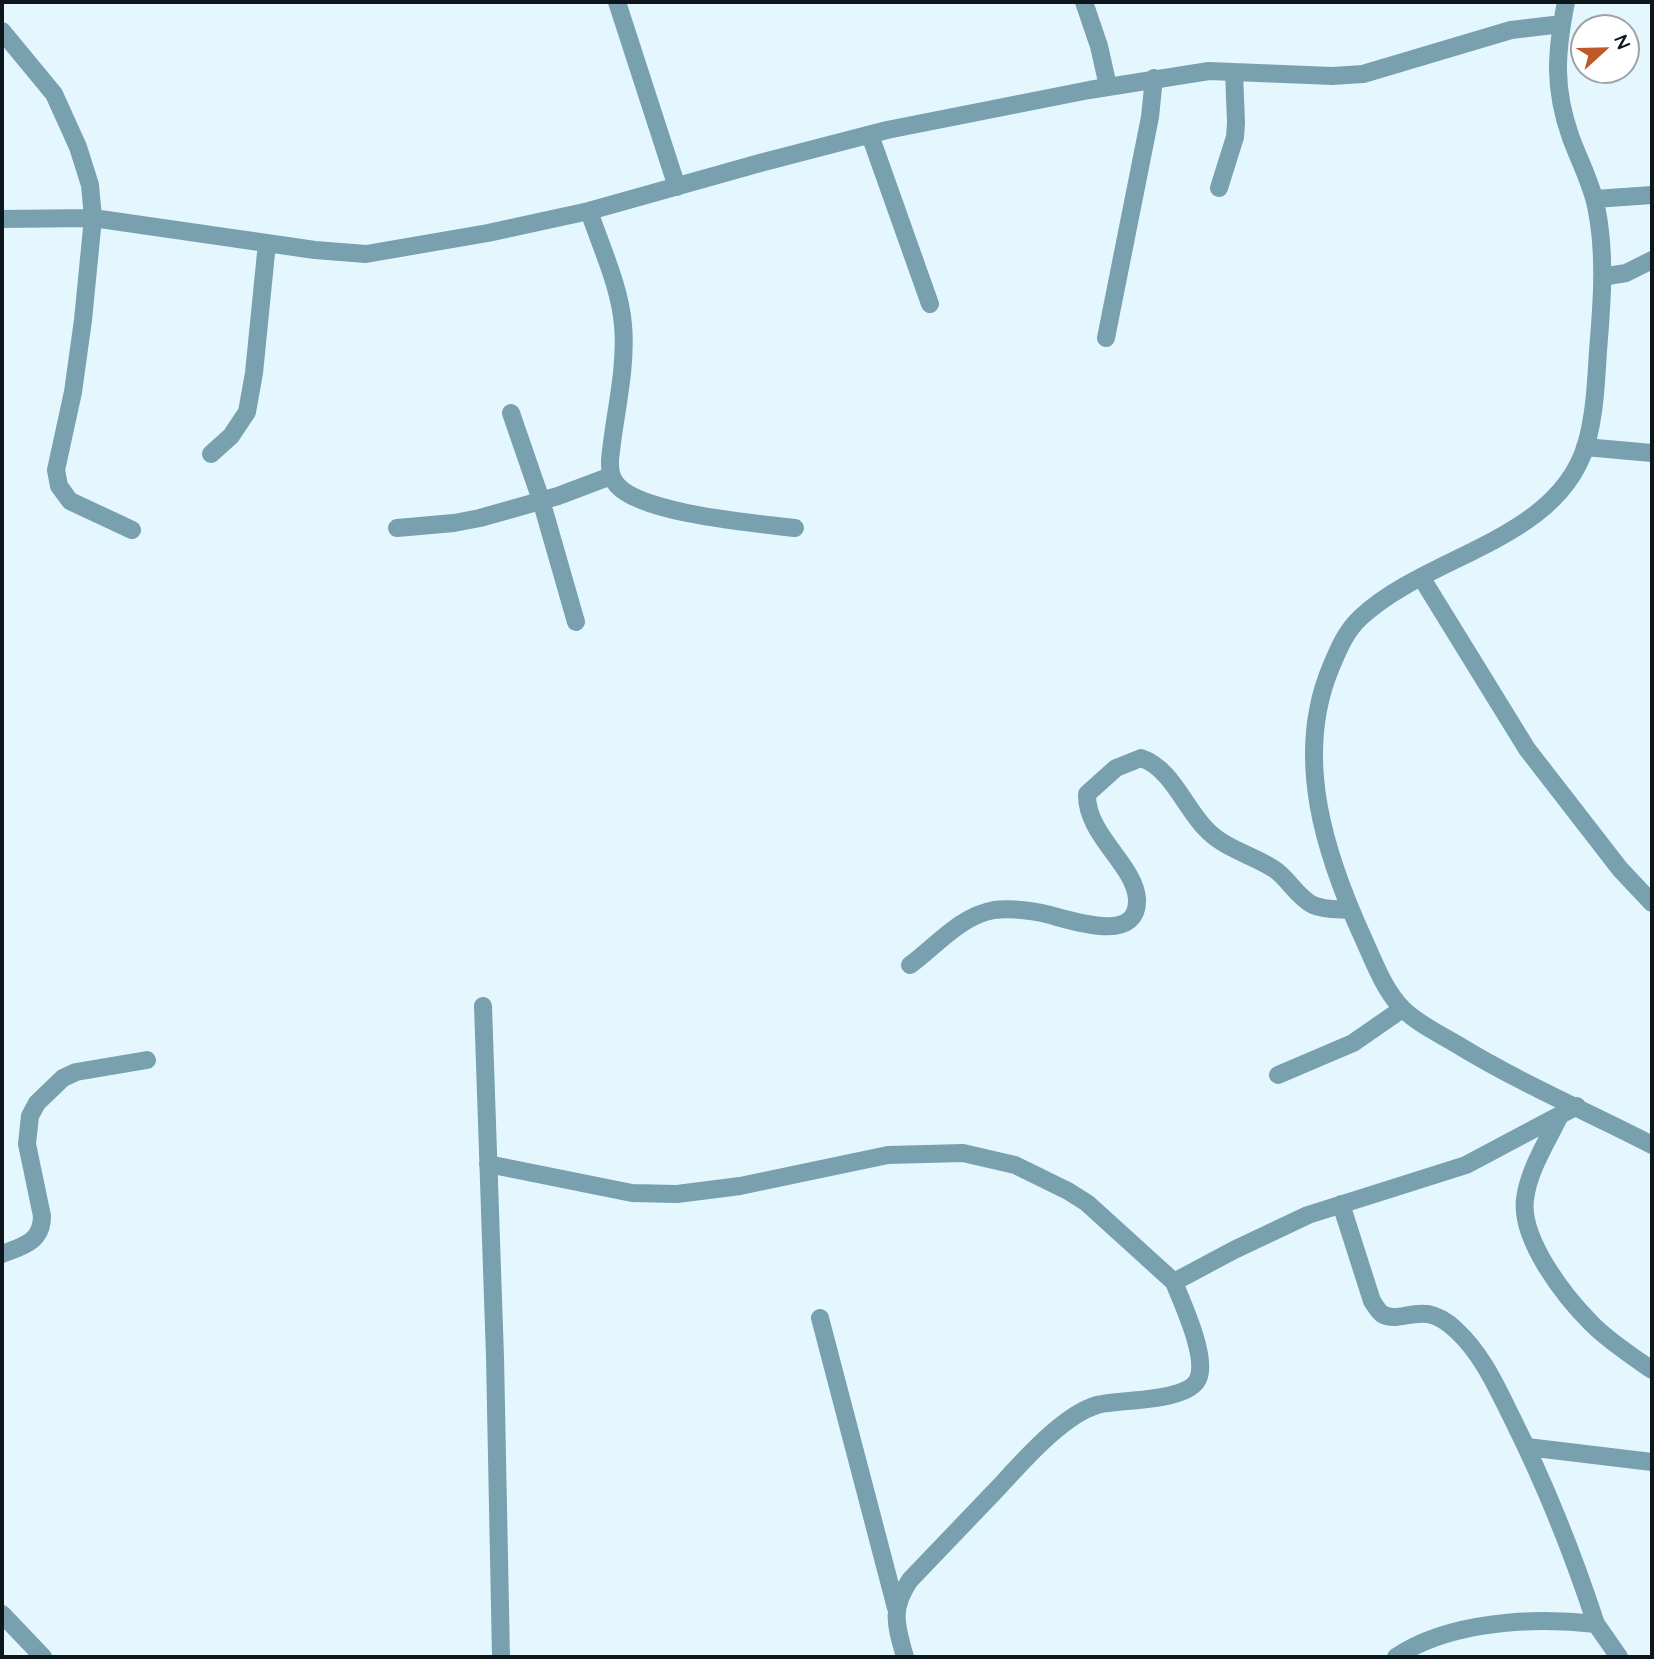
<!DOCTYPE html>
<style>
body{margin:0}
#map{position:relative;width:1654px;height:1659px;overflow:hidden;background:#e5f7fe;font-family:Quicksand,sans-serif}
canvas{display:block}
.frame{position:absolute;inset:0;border:4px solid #0d171b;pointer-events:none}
.north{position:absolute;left:1570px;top:14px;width:70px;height:70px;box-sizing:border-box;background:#fff;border:2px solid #9ea2a4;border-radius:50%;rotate:68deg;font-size:19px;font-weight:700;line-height:28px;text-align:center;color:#0d171b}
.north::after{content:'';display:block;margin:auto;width:24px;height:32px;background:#bf5929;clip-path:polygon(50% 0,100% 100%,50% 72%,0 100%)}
</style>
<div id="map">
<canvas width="1654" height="1659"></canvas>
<div class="frame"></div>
<div class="north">N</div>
</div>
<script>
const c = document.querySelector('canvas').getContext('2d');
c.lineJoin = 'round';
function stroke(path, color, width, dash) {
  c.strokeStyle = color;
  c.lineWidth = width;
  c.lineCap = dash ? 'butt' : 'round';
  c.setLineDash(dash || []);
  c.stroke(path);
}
stroke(new Path2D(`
 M617 2 677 187
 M1084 2 1099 46 1108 86
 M1566 2C1556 52 1553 88 1571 138 1579 160 1591 182 1596 206 1606 253 1602 303 1598 351 1596 382 1595 414 1586 445 1557 541 1429 554 1361 617 1346 631 1339 648 1331 667 1293 757 1325 855 1364 940 1374 962 1385 992 1403 1009 1418 1024 1440 1034 1458 1045 1520 1083 1588 1112 1652 1145
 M2 31 54 94 78 147 90 185 93 218 83 320 73 392 56 470 59 486 70 501 132 530
 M870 135 930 304
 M1219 188 1235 137 1236 123 1234 72
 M1595 199 1652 195
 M589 211C601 247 620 287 623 325 627 369 614 416 610 460 610 469 610 477 617 485 642 514 755 523 795 528
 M2 219 93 218 315 250 366 254 488 233 589 211 760 163 887 130 1089 90 1209 71 1332 76 1363 74 1511 30 1562 24
 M1602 277 1626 273 1652 260
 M1106 338 1150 117 1154 78
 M511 413 541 500 576 622
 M1585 447 1652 453
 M211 454 231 436 247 412 254 373 267 243
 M397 528 454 523 480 518 558 496 611 476
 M1421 577 1527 749 1620 869 1652 903
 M910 965C936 946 960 916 994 910 1009 908 1027 910 1042 913 1065 918 1139 947 1137 899 1135 865 1086 835 1087 794L1116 768 1141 758C1171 768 1184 806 1205 828 1224 849 1251 854 1274 869 1289 879 1296 896 1313 905 1324 910 1338 909 1350 910
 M483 1006 495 1357 501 1657
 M1278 1075 1353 1043 1402 1009
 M1560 1115C1547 1142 1529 1169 1525 1199 1520 1240 1565 1297 1592 1324 1610 1342 1632 1356 1652 1370
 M488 1164 632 1193 677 1194 740 1186 888 1155 963 1153 1015 1165 1068 1191 1087 1203 1174 1282
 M1341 1204 1372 1301C1375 1305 1378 1311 1382 1314 1402 1326 1422 1297 1456 1330 1483 1355 1497 1388 1513 1420 1546 1486 1573 1554 1596 1624
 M2 1254C23 1246 42 1242 42 1216L27 1144 30 1116 37 1103 63 1078 76 1072 147 1060
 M820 1318 896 1608
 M1527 1447 1652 1462
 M2 1614 43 1657
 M905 1657C896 1625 890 1609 910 1580 940 1549 969 1518 999 1487 1023 1461 1063 1415 1097 1405 1120 1399 1188 1402 1198 1379 1208 1357 1182 1303 1174 1282L1234 1250 1308 1215 1466 1165 1577 1106
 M1396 1657C1449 1621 1534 1617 1596 1624L1619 1657`), '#79a0af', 18);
</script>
